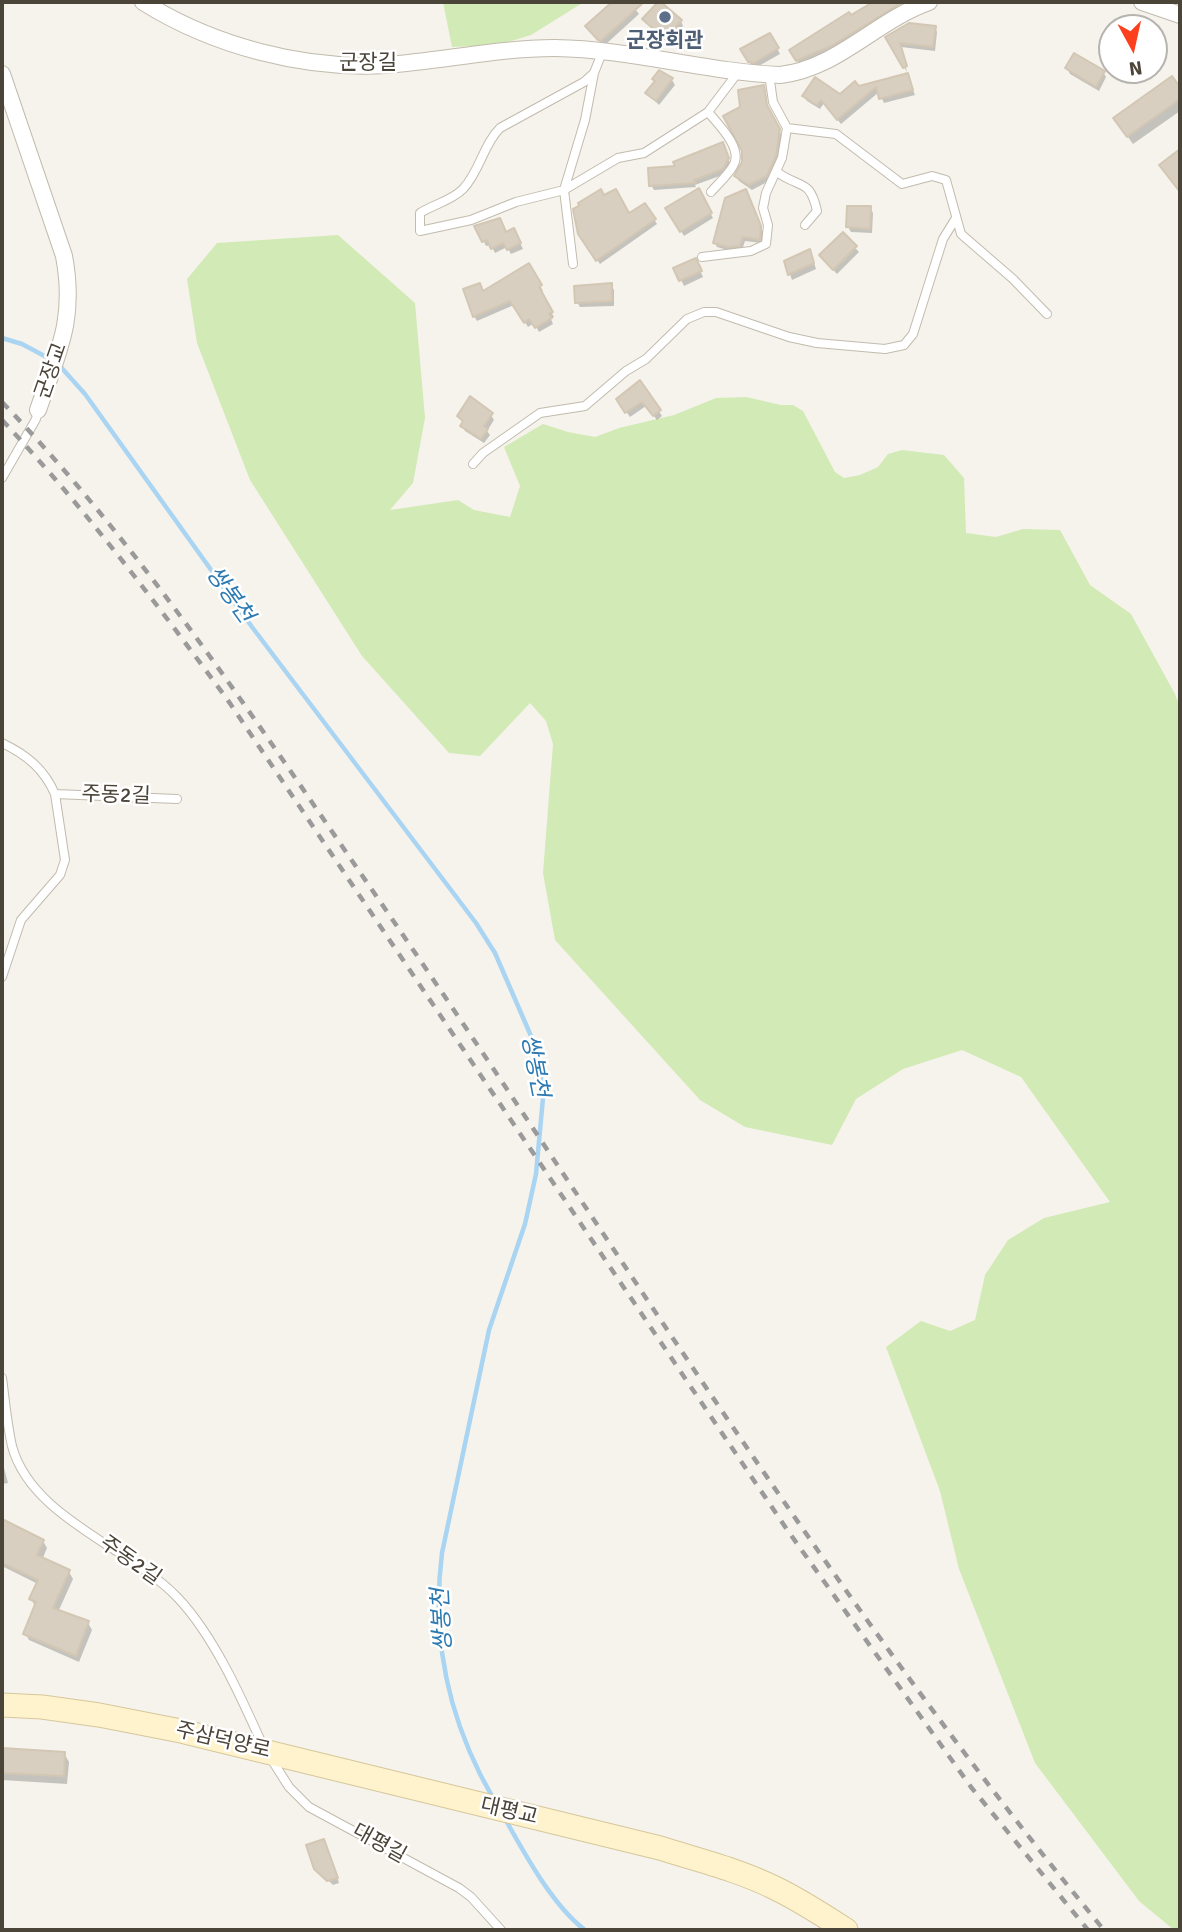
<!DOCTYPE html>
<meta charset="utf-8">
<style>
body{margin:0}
#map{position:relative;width:1182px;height:1932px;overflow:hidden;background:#f6f3ec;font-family:Signika,sans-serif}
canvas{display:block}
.frame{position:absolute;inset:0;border:4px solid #4b4439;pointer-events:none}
.north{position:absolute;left:1098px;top:14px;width:70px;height:70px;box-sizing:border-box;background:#fff;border:2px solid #b7b4b0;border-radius:50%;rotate:172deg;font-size:19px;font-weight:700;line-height:28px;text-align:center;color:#4b4439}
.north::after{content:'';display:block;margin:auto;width:24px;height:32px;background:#fc3f1d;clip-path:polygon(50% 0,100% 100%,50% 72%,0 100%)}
</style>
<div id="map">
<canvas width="1182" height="1932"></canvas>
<div class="frame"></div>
<div class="north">N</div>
</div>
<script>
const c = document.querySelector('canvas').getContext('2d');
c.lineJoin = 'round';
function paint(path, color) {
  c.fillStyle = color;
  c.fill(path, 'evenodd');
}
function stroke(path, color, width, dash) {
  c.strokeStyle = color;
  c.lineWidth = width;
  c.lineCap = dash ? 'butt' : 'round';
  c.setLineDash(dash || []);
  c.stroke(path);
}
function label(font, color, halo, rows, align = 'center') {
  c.font = font + ' Signika,"Noto Sans KR",sans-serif';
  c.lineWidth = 5;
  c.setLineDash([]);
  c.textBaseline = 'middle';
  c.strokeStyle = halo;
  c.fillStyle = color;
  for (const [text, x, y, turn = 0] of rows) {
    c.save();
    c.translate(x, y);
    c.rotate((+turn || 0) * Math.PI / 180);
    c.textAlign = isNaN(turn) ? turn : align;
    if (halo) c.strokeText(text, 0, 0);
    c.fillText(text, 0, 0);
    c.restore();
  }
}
paint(new Path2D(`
 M443 2H584L531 35 498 45 452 47Z
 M338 235 415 303 425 418 413 483 390 510 458 500 474 510 510 517 520 486 504 447 543 424 568 432 595 437 619 428 674 415 716 398 746 397 781 405H793L803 411 835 472 844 478 860 475 878 467 888 454 902 450 944 455 964 478 966 533 996 537 1023 529 1060 530 1090 585 1131 614 1175 694 1180 707V1930H1174L1139 1901 1035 1763 959 1569 940 1491 886 1347 921 1321 950 1331 975 1320 985 1275 1008 1240 1044 1218 1110 1202 1021 1077 962 1050 903 1069 856 1099 832 1145 745 1127 700 1100 555 940 543 873 553 744 546 721 530 703 480 756 449 753 362 656 250 480 197 343 187 279 217 243Z`), '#d2eab5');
paint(new Path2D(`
 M615 2H630L639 14 605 45 588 27Z
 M876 2H893L899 11 836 50 800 65 791 50Z
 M644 20 681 21 683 26 668 43Z
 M935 28 937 32 935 51 901 47 907 72 887 38Z
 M770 35 780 54 757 67H752L743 50Z
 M1067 68 1103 72 1106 77 1099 91 1070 74Z
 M660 72 672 80 675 85 659 105 647 93 656 82Z
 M907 75 915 95 884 103 879 92 841 124 824 103 820 109 807 101 804 96H840L859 88Z
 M1172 78 1180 90V111L1133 144 1120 126Z
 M763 87 769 112 782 136 778 162 769 181 752 190 739 181 736 176 743 162 742 108Z
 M725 148 730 164 725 174 695 185 696 187 654 190 651 185 678 168Z
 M698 190 713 218 684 236 668 209Z
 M748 196 763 232 762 243 745 241 742 250 731 251 717 247 715 243Z
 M604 197 628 216 645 205 657 224 600 264 583 239 582 207Z
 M870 208 873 213 872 233 851 232 848 227Z
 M477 227 516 235 523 249 511 254 507 247 495 253 491 245 486 246Z
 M843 235 859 252 837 274 821 256Z
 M812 256 816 269 792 280 786 262Z
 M695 260 703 277 684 286 676 269Z
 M529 265 543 291 540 293 554 317 551 319 553 324 539 332 534 323 528 327 514 305 477 321 474 316 483 292Z
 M611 285 614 290V306L580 307 577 302Z
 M640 382 662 416 657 420 646 406 630 417 618 400Z
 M491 415 494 420 487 431 490 435 484 443 465 431 462 426 464 423 459 416Z
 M2 1460 8 1483 2 1484Z
 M2 1521 43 1541 47 1548 42 1560 69 1572 73 1579 58 1612 88 1623 92 1630 79 1662 29 1640 25 1633 35 1606 31 1599 38 1584 2 1566Z
 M2 1750 64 1753 69 1762 67 1784 2 1780Z
 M327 1846 339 1883 333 1885 316 1868Z`), '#0003');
stroke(new Path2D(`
 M2 338 22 344 52 360
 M59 365 85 394 252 627 476 923 495 953 531 1036 541 1073 543 1098 536 1174 525 1224 489 1330 442 1553C431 1639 449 1722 493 1798
 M504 1817C525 1854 552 1905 585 1930`), '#a9d4f2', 4.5);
const building = new Path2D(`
 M612 2H644L601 41 598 40 585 26Z
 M658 2H661L682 20 665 39 642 19Z
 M873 2H903L833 45 796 61 789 50 849 12 851 15Z
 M909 23 936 26 933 47 900 43 907 66 903 68 885 37Z
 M770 33 779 48 754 63 748 62 740 49Z
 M1074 53 1105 71 1096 87 1065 68Z
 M659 70 673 78 656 101 645 93 655 81 652 79Z
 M908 73 913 90 879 99 876 87 837 120 821 100 817 105 802 96 815 77 840 94 855 81 859 86Z
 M1172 76 1180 87V99L1127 137 1113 118Z
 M764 85 767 105 780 129 776 156 767 176 749 185 734 176 742 162V151L723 116 740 107 738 90Z
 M723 142 729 158 723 169 694 180 696 183 649 186 648 168 675 166 673 162Z
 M1180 149V192L1159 165Z
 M699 188 712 213 680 232 665 208Z
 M601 189 604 195 616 189 629 213 645 203 656 219 596 261 578 234 573 209 579 206 578 203Z
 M746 189 761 226 760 240 743 237 740 246 728 247 713 243 725 198Z
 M847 206H871L870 229 846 227Z
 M500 218 506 232 514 228 521 243 507 250 503 243 491 249 487 240 482 242 474 226Z
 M843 232 857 246 833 270 819 255Z
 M810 249 814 263 788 275 784 261Z
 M696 258 702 271 679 281 673 268Z
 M529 263 542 285 539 287 553 312 549 314 552 318 535 328 529 319 524 323 510 301 473 317 463 289 480 283 483 291Z
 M612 283V301L575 303 574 286Z
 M640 380 661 410 653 416 642 402 625 413 616 399Z
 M470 396 493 413 484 426 488 429 481 439 460 426 463 421 457 416Z
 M2 1519 44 1540 37 1555 70 1570 53 1608 89 1621 76 1656 23 1634 36 1602 29 1599 38 1580 2 1563Z
 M2 1748 65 1752 64 1776 2 1773Z
 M324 1839 338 1878 327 1881 314 1869 306 1845Z`);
paint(building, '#d8cfc1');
stroke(building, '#d3c7b4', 2);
const lane = new Path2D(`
 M603 50 594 73 584 82 500 128C483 145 480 171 463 189 451 201 434 204 420 213V231L471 220 516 202 564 190 618 158 644 153 708 112 739 71
 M708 112C718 124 744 149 733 166 728 175 718 184 711 192
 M787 128 836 134 902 184 932 176 946 180 961 234 1013 279 1047 314
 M777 172C800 189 810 178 817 211L805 225
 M702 257 751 251 766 244 768 225 763 208 766 193 782 158 787 128 773 102 769 74
 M573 264 564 190 585 120 594 73
 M473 464 483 453 540 413 585 406 626 371 646 359 687 319 704 312H716L789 337 817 343 885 349 904 345 913 334 943 239 956 218
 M2 478 36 419 38 410
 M2 743C27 755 44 769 55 794L177 799
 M2 977 21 920 60 875 65 860 55 794
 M2 1378C5 1400 7 1424 12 1446 31 1518 131 1548 178 1598 214 1636 242 1699 263 1746
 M270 1757 289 1787 309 1807 459 1888 471 1897 501 1930`);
const street = new Path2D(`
 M143 2C213 46 304 70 386 65 442 61 498 48 555 48 631 49 705 72 780 75 837 69 877 20 929 2
 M1142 2 1180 15
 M2 74 64 256C76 320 58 352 38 410`);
const secondary = new Path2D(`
 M2 1705 42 1707 99 1715 181 1731 660 1848C698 1860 739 1870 775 1888 800 1900 823 1915 846 1930`);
stroke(lane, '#c2bbae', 10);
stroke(street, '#c2bbae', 18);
stroke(secondary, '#d6c79b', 25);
stroke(lane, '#fff', 8);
stroke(street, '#fff', 16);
stroke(secondary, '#fff3cd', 23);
stroke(new Path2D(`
 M2 402C146 552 261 729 379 900 617 1246 836 1606 1104 1930
 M2 420C84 507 156 603 227 699L788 1531 971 1787 1088 1930`), '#9a9a9a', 4.5, [9, 9]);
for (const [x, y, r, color] of [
 [665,17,7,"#5c6f8a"]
]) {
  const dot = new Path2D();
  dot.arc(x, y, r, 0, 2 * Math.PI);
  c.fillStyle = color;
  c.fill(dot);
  stroke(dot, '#fff', 2.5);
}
label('bold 21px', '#4e5e75', '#fff', [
 ["군장회관",665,41]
]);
label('21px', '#4b4439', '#fff', [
 ["군장길",368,63],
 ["군장교",52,371,-71],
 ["주동2길",116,796,2],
 ["주동2길",130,1561,35],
 ["주삼덕양로",223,1741,13],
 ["대평교",509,1812,13],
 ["대평길",379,1844,29]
]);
label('italic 23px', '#2e7ab2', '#fff', [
 ["쌍봉천",229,595,54],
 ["쌍봉천",534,1066,79],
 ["쌍봉천",443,1620,-93]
]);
</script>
